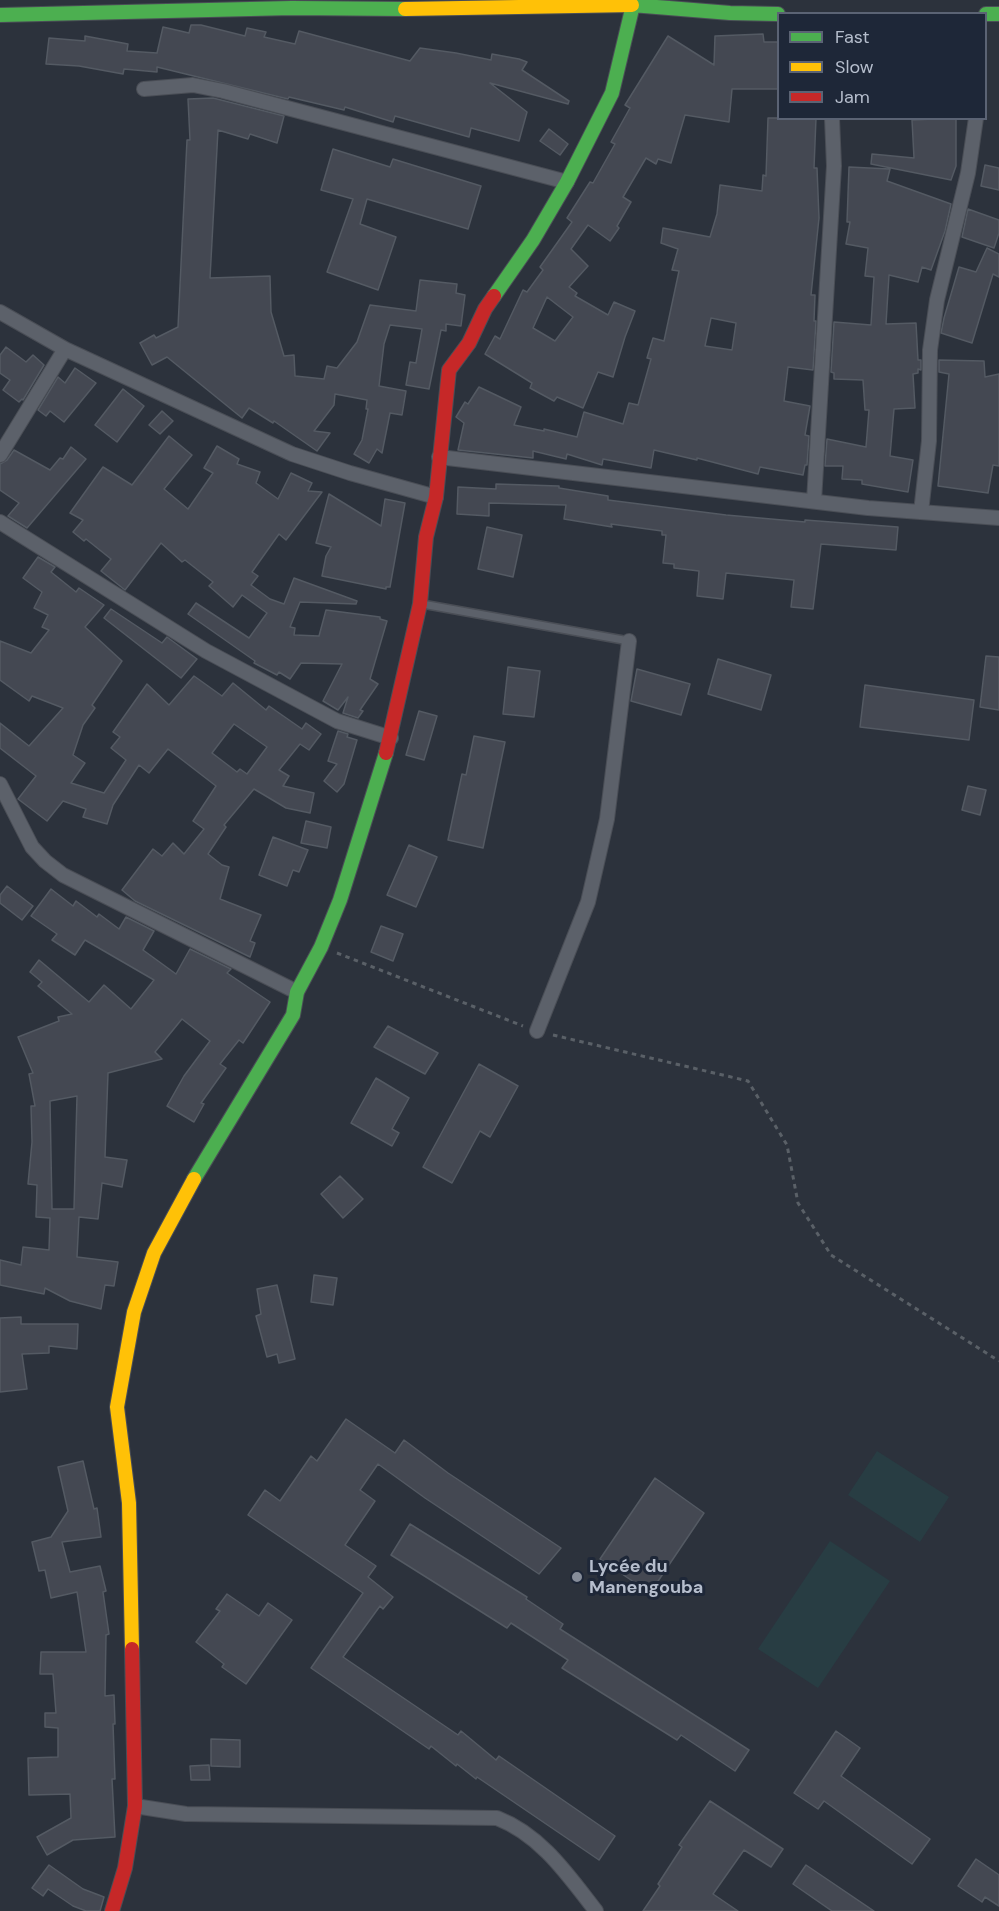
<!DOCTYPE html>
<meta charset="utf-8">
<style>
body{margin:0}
#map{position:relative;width:999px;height:1911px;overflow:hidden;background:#2c323c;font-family:"DM Sans",sans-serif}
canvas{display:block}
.legend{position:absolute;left:777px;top:12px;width:210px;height:108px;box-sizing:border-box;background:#1e2738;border:2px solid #5b6374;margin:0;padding:8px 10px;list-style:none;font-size:18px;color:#b6becd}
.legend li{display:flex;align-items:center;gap:12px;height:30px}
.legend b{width:30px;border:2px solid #5b6374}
</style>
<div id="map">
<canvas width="999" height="1911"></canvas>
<ul class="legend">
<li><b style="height:8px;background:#4caf50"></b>Fast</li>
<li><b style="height:8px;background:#ffc107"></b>Slow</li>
<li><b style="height:8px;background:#c62828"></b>Jam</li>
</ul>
</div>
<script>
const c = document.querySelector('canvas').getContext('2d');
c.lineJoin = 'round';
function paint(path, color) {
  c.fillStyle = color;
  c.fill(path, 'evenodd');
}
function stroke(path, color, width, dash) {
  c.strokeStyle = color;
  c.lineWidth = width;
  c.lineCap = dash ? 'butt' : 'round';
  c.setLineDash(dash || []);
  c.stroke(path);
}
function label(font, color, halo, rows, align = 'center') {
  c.font = font + ' "DM Sans",sans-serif';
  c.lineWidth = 6;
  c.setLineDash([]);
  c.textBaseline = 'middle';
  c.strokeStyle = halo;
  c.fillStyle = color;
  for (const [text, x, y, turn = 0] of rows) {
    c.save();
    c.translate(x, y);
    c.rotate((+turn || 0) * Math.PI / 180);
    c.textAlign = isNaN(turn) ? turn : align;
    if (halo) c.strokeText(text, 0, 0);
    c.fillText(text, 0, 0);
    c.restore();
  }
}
paint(new Path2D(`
 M877 1451 949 1497 920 1542 848 1495Z
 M830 1541 890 1581 818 1688 758 1649Z`), '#283d43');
const building = new Path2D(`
 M191 25H201L245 36 247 28 266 32 264 37 295 44 299 31 410 61 420 48 456 53 491 60 492 54 519 59 527 62 522 70 569 101 568 104 490 83 527 112 519 141 471 128 469 137 395 116 393 122 345 107 344 110 289 97 288 99 157 67V72L124 69 123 74 79 66 46 64 49 38 85 41V36L128 44 127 51 157 53 163 27 189 33Z
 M763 34 764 42H778V89H732L729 122 685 115 671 163 658 159 656 164 646 158 623 197 631 202 617 226 619 228 610 241 588 225 571 249 588 266 569 287 577 293 575 296 608 315 614 302 635 311 625 337 613 377 598 372 583 408 557 397 554 401 530 388 532 383 485 354 495 336 500 339 523 290 527 292 543 270 540 267 572 222 567 218 590 182 593 183 615 144 611 142 630 108 625 105 668 36 714 65 715 36ZM547 297 573 317 555 341 533 328Z
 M213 98 284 116 277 143 250 134 248 139 218 130 210 278 270 276 271 312 284 356 294 355 295 376 324 379 327 366 337 368 357 342 370 305 416 311 420 280 457 284 456 293 465 295 461 326 446 324V331L441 330 429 389 406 385 410 362 416 363 422 329 390 325 384 344 379 386 406 391 402 415 390 413 382 453 377 449 369 463 354 454 362 440 368 409H366L367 400 335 394 334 405 314 431 330 433 317 451 274 421 273 423 249 408 242 418 167 357 152 365 140 343 154 335 156 338 178 327 187 140H190L188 99Z
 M768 118H816L814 168H817L819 218 811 295H815L814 321H816L813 370 788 367 784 401 810 406 805 435 809 436 807 465H805L803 475 760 467 758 474 697 458V460L654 450 651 468 603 459 602 465 567 454 566 459 533 451V458L458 450 464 423 456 417 465 402 468 404 479 387 521 407 514 425 544 431V429L577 437 584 412 623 424 629 403 638 405 651 359 647 358 653 338 664 341 679 271 672 270 678 249 661 243 663 228 710 237 717 214 720 185 762 191 763 175 766 176ZM711 318 736 323 732 350 705 346Z
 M956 118V166L951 180 871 164 872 154 914 158 912 120Z
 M549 129 568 144 560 155 540 141Z
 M333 149 390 167 393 159 481 186 468 229 367 199 360 224 396 237 378 290 327 272 353 199 321 190Z
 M985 165 999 168V190L981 186Z
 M849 167 890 169 887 181 951 204 945 231 931 270 922 267 918 282 889 275 886 324 916 323 918 360H921V370L918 369V373L913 374 915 408 894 409 890 456 913 460 908 492 862 484V480L842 479 843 466H825L827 439 866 447 869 410H865L863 380 834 379V373L831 372 834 322 871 325 874 277 865 276 868 248 846 244 850 222H847Z
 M968 209 999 220V233L994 248 962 237Z
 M987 248 999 254V277L993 274 972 343 941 333 944 318 959 267 976 272Z
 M6 347 26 362 33 355 44 365 23 400 22 399 19 402 3 390 10 380 0 373V355Z
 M939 360 984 361 985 377 999 374V466L993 465 988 493 938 486 949 374 939 372Z
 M75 368 96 383 64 422 50 411 46 416 38 410 58 377 65 383Z
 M123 389 144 406 117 442 95 425Z
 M162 411 173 421 160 434 149 425Z
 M169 436 192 455 164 489 188 509 213 473 204 468 217 446 239 459 237 464 260 472 256 483 278 499 291 473 312 483 308 491 322 492 286 540 279 534 252 572 258 576 251 585 270 599 284 604 294 578 357 601 356 604 300 602 290 627 295 628 294 635 319 636 326 610 380 617V619L387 621 370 679 378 684 360 710 363 711 358 718 343 713 348 697 338 710 323 701 342 664 301 663 290 679 279 672 277 675 254 663 255 661 188 614 196 603 249 638 267 613 242 595 233 607 209 586 213 582 185 560 182 562 161 543 125 590 101 571 111 559 86 539 84 541 73 532 83 520 70 513 103 467 132 485Z
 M71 447 86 459 27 528 8 516 19 503 0 490V464L7 460 14 450 50 470 60 458 63 459Z
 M496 484 559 486V488L608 496V500L726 515 805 522V520L898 527 896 550 821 544 813 609 791 607 794 580 726 573 723 599 697 596 699 571 674 568V564L663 563 666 535H662V531L611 524 612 527 564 519 566 505 489 503V516L457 514 458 487 496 489Z
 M329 494 381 526 385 499 405 503 390 587H386V589L322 576 326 556 331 547 316 543Z
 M487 527 522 535 513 577 478 569Z
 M38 557 55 567 51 572 76 592 79 588 104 605 85 627 122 661 92 705 95 708 83 725 73 755 85 763 71 783 104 793 126 760 111 748 120 737 113 732 147 684 169 705 194 676 222 696 233 683 266 710 269 706 302 729 306 723 321 734 309 750 300 744 279 770 289 776 283 786 314 793 310 813 286 808 254 789 224 825 226 827 208 854 222 865 229 867 220 899 261 915 250 941 255 943 250 957 135 901 122 890 153 849 162 856 173 843 184 854 204 829 193 821 216 786 168 749 149 773 139 765 113 805 107 824 83 817 86 809 63 801 47 821 18 799 36 776 0 748V723L29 746 63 708 32 696 29 701 0 680V641L31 653 49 630 42 627 48 615 34 608 42 592 23 578ZM234 724 267 747 247 774 240 769 237 772 212 753Z
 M111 609 162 643 167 637 197 659 181 678 104 618Z
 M986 656 999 657V710L980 707Z
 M718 659 771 675 761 710 708 694Z
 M508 667 540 671 534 717 503 714Z
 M637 669 690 684 681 715 631 701Z
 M865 685 974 700 969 740 860 727Z
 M419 711 437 716 424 760 406 755Z
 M338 731 348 734 347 737 357 740 344 784 337 792 324 781 337 764 328 761Z
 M474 736 505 742 483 848 448 840 462 774 466 775Z
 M968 786 986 790 980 815 962 810Z
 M306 821 331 827 327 848 301 843Z
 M273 837 308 850 299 872 293 870 287 886 259 875Z
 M409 845 437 857 416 907 387 895Z
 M7 886 33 906 22 920 0 903V895Z
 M51 889 73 906 76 901 97 917 99 914 119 929 126 917 154 931 143 950 176 974 190 949 231 969 227 973 270 1002 243 1043 239 1040 220 1064 226 1068 201 1103 204 1104 194 1122 167 1106 184 1076 210 1041 182 1019 155 1052 162 1059 108 1073 105 1157 127 1160 122 1187 102 1183 98 1219 79 1217 77 1257 118 1262 114 1286 105 1285 101 1309 70 1301 45 1288 44 1294 0 1285V1260L21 1265 23 1247 49 1250 50 1218 36 1217 37 1185 28 1184 32 1142 31 1106H35L29 1074 33 1073 18 1037 59 1021 58 1017 72 1014 38 986 42 982 30 972 39 960 89 1002 104 985 131 1009 154 980 85 940 75 955 52 940 57 934 31 916ZM77 1096 74 1209H52L50 1101Z
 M381 926 403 934 393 961 371 952Z
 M388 1026 438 1053 425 1074 374 1047Z
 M479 1064 518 1086 490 1137 480 1131 452 1183 423 1167Z
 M376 1078 409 1098 392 1129 399 1133 392 1146 351 1123Z
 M340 1176 363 1199 343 1218 321 1194Z
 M314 1275 337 1278 333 1305 311 1302Z
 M277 1285 295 1359 279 1363 277 1354 267 1357 256 1316 261 1314 257 1289Z
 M21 1317V1324H78L77 1349 49 1346V1353L22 1354 27 1389 0 1392V1318Z
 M346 1419 395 1453 404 1440 448 1473 561 1548 539 1574 425 1498 378 1464 360 1490 375 1501 345 1545 376 1566 368 1577 393 1597 383 1609 380 1606 343 1657 458 1735 461 1731 496 1760 499 1756 615 1836 599 1860 477 1777 476 1779 457 1764 456 1766 431 1746 429 1749 311 1668 363 1593 248 1515 265 1490 280 1501 311 1456 317 1461Z
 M83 1461 94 1509 97 1508 101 1537 62 1542 70 1572 100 1566 106 1591 103 1592 109 1634 106 1635 105 1696 114 1695 115 1724H113L115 1779H112L115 1837 73 1840 47 1855 37 1837 71 1818 70 1794 29 1795 28 1758 58 1757V1728L45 1727V1713H56L53 1674H40L41 1652H86L77 1592 51 1598 45 1570 39 1571 32 1542 51 1537 68 1511 58 1467Z
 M655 1478 704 1513 650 1593 600 1559Z
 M410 1524 527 1597 526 1599 563 1624 560 1629 749 1750 735 1771 681 1735 677 1740 562 1668 568 1660 511 1623 507 1628 391 1555Z
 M227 1594 259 1616 268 1603 292 1620 246 1684 222 1667 224 1664 196 1642 220 1611 216 1609Z
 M836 1731 860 1748 841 1776 930 1839 912 1864 824 1801 818 1809 794 1793Z
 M211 1739 240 1740V1767L211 1766Z
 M209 1765 210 1780H191L190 1766Z
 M710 1801 783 1849 771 1867 744 1850 713 1894 738 1911H643L660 1886 658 1884 682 1847 679 1845Z
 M976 1859 999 1875V1906L985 1897 982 1902 958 1886Z
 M49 1865 83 1889 104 1897 100 1911H86L73 1906 48 1889 43 1896 32 1888Z
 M806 1865 874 1911H832L793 1884Z`);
paint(building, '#444852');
stroke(building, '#545a63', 1.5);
const lane = new Path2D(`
 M422 604 629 641`);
const street = new Path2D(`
 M144 89 193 85 223 91 567 182
 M0 312 65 349 292 454 350 473 436 497
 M0 455 65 349
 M439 457 868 508 999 518
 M814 501 834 166 832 118
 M921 512 929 441 930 350 937 300 968 173 976 118
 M0 522 206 651 337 721 391 738
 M0 784 32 847 45 861 63 875 297 992
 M537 1031 588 902 607 819 629 641
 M135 1806 186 1814 497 1818C541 1835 568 1875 596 1911`);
const fast = new Path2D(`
 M632 5 730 13 778 14
 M986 14H999
 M0 15 292 8 405 9
 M494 296 533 240 567 182 612 93 633 5
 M194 1179 293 1015 297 992 321 947 340 900 386 753`);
const slow = new Path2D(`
 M405 9 632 5
 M132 1649 129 1503 117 1407 134 1312 154 1253 194 1179`);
const jam = new Path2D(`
 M386 753 420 604 426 537 436 497 449 370 469 343 485 309 494 296
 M112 1911 125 1868 135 1806 132 1649`);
stroke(lane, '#4a4e56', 10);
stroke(street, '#4a4e56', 16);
stroke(fast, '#4a4e56', 16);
stroke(slow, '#4a4e56', 16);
stroke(jam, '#4a4e56', 16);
stroke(new Path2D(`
 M337 953 523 1026
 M553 1035 748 1081 787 1145 798 1203 831 1255 999 1361`), '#5a6067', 3, [4.5, 4.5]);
stroke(lane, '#5c616a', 7);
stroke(street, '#5c616a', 14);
stroke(fast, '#4caf50', 14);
stroke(slow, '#ffc107', 14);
stroke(jam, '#c62828', 14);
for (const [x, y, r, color] of [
 [577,1577,6,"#868d9a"]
]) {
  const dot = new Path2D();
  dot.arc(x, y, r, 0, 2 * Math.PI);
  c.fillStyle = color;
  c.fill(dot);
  stroke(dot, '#1e2738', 2);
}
label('bold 18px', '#b6becd', '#1e2738', [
 ["Lycée du",589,1567],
 ["Manengouba",589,1588]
], 'left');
</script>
